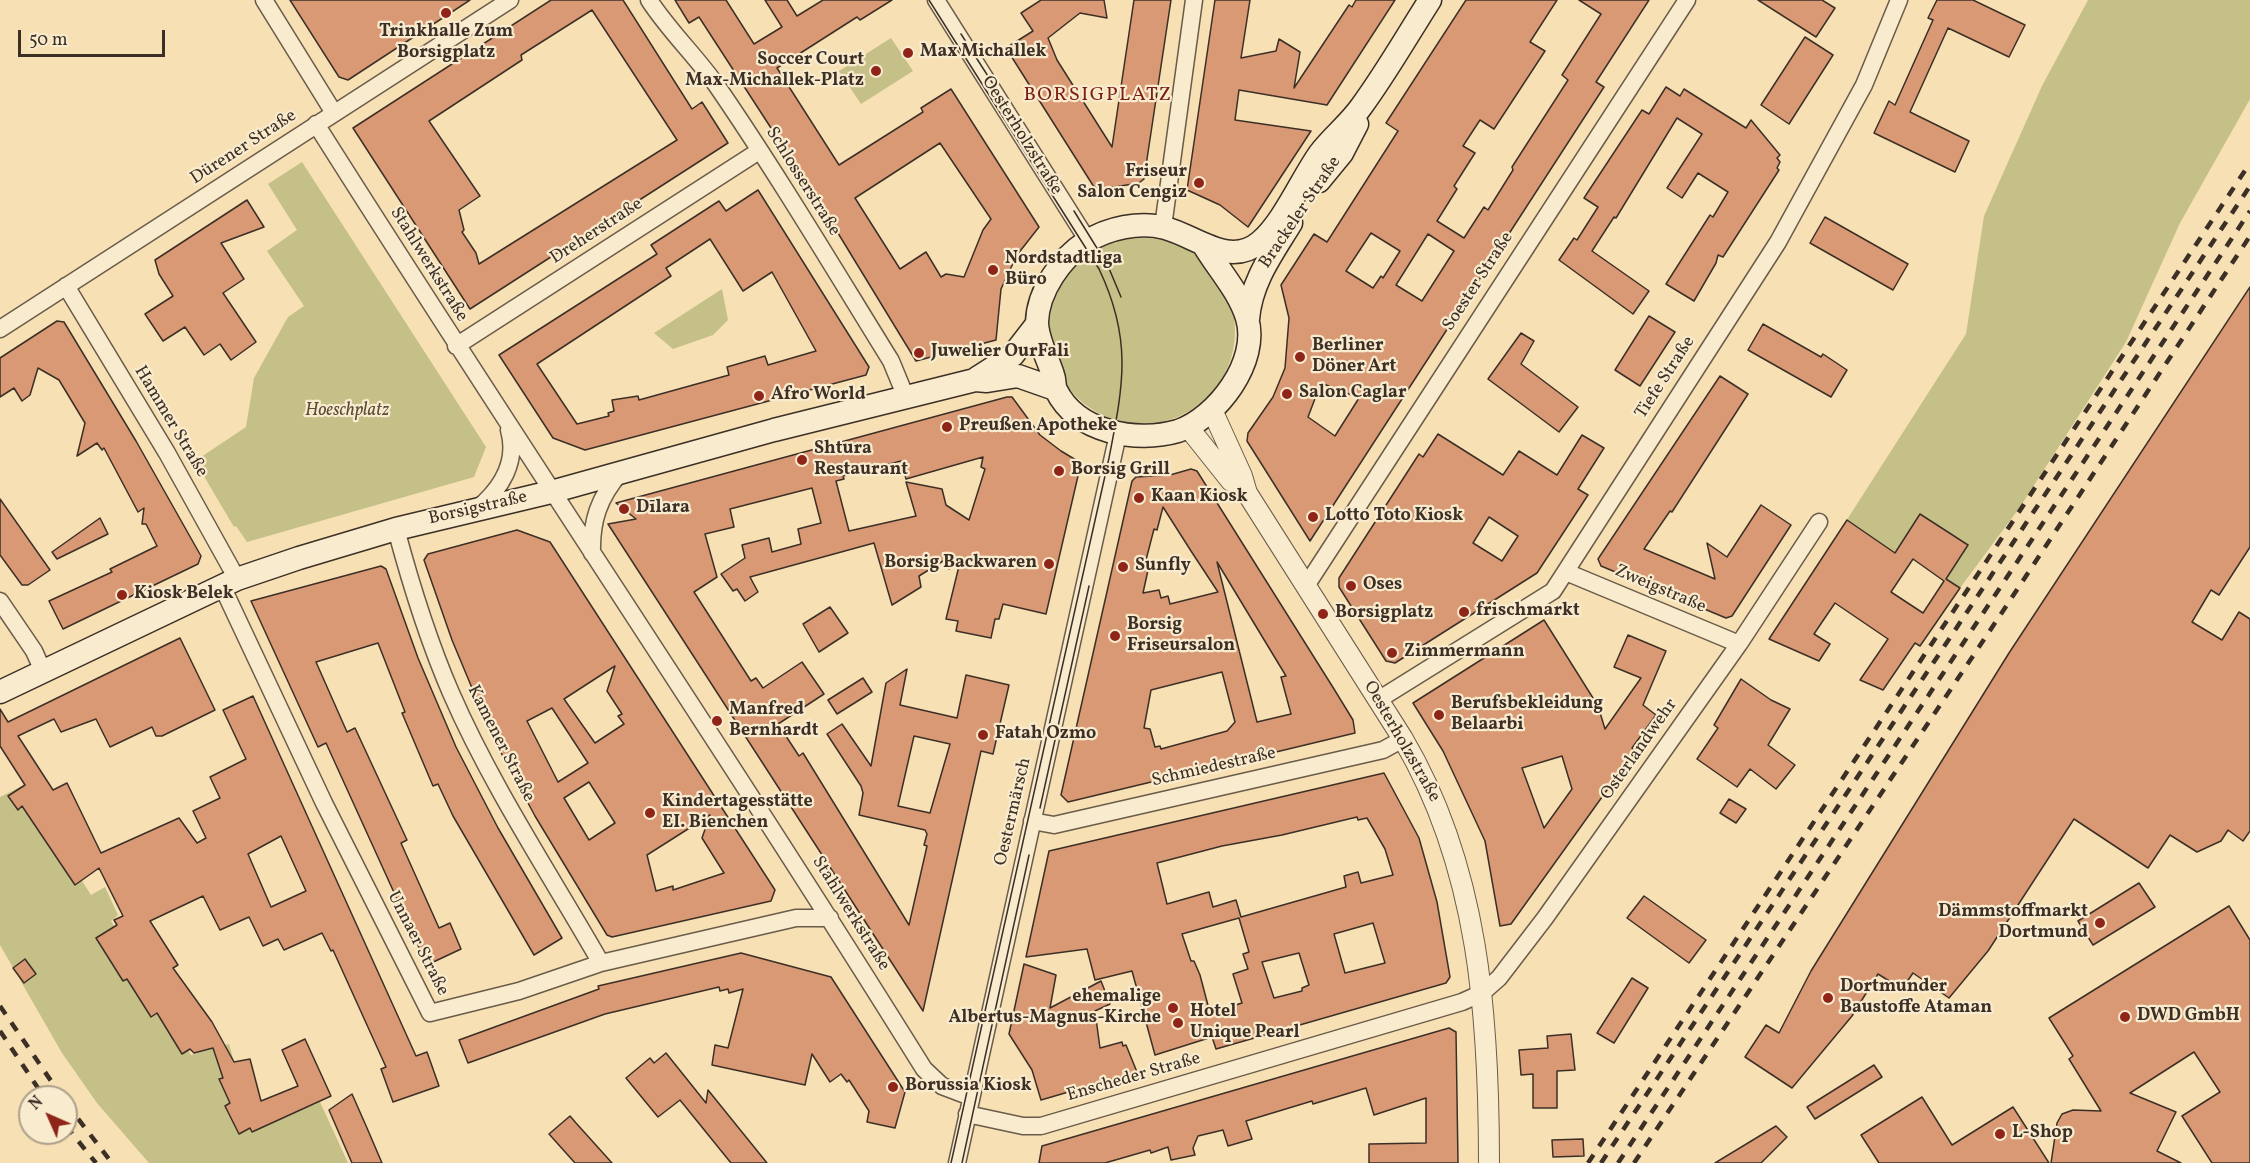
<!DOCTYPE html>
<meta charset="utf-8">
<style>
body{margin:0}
#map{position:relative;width:2250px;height:1163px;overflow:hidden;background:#f6e0b4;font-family:Vollkorn,serif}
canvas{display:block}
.north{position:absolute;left:18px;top:1085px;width:60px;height:60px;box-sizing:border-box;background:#f9ebce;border:2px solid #ada08b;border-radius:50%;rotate:315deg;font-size:16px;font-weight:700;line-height:24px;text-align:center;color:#3c2f26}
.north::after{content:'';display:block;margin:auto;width:21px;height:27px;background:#8f2418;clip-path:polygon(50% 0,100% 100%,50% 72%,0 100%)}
.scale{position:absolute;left:18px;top:30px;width:147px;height:27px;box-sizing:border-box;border:3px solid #3c2f26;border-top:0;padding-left:8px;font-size:18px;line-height:21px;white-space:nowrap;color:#3c2f26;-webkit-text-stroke:4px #f9ebce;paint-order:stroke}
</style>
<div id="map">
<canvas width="2250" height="1163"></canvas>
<div class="north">N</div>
<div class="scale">50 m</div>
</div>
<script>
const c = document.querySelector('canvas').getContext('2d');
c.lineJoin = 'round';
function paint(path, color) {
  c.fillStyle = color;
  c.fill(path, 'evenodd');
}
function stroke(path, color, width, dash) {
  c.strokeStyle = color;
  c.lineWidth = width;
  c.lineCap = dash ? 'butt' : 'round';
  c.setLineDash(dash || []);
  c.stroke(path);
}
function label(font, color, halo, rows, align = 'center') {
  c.font = font + ' Vollkorn,serif';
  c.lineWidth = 4.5;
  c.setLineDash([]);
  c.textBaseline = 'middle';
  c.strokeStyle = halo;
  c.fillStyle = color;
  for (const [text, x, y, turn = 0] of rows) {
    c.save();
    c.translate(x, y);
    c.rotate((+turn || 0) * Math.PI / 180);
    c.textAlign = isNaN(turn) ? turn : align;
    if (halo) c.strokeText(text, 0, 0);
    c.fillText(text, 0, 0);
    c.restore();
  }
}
paint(new Path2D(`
 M2088 0H2250V99L2180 223 2126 342 2020 507 1960 588 1946 579 1968 544 1921 514 1895 553 1882 555 1841 529 1966 334 1984 216 2042 86Z
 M891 38 913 71 861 104 839 71Z
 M302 162 486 447 474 477 247 542 236 526 234 527 195 461 246 427 254 378 288 317 304 306 267 251 297 230 268 184Z
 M1049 331a93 93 0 1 1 186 0a93 93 0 1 1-186 0Z
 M722 289 728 320 713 335 673 349 654 333Z
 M22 786 91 895 105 887 118 915 111 921 191 1055 229 1044 254 1131 320 1102 348 1163H149L97 1103 62 1053 0 945V797Z`), '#c4c087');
const building = new Path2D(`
 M290 0H470L348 80 339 77Z
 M551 0H623L692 109 702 102 728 143 470 309 353 128ZM592 10 677 140 479 264 476 253 462 232 464 230 459 210 480 196 429 121 522 60 521 55Z
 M675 0H726L754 44 782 27 765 0H787L797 16 823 0H892L860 20 857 17 777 68 839 165 923 112 921 108 951 89 1039 227 1017 255 1001 289 996 340 916 361 819 202 699 17 689 23ZM940 143 991 219 983 230 964 277 946 274 941 277 926 252 900 269 855 198Z
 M1041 0H1104L1107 18 1080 13 1048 38 1057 60 1112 147 1134 0H1171L1144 179 1139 183 1102 189 1094 187 1006 48 1033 31 1021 13Z
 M1215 0H1250L1241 58 1276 51 1279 39 1300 52 1294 88 1349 5 1352 7 1356 0H1395L1327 105 1239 90 1235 120 1311 131 1248 227 1220 205 1187 190Z
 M1466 0H1557L1530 42 1545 51 1494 129 1480 120 1463 146 1475 153 1454 186 1457 189 1437 221 1464 238 1484 207 1488 210 1513 170 1512 167 1568 80 1562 75 1601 14 1579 0H1649L1596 82 1604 87 1310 541 1247 441 1248 433 1273 397 1285 368 1289 318 1281 285 1314 234 1327 242 1398 131 1386 123ZM1371 233 1400 251 1383 278 1381 276 1373 288 1346 271ZM1428 234 1454 251 1422 301 1396 285ZM1321 383 1359 398 1335 436 1308 417Z
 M1758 0H1822L1835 8 1816 37Z
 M1937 0H1973L2025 25 2009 57 1948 28 1910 112 1969 141 1955 172 1874 133 1889 101 1895 105 1933 20 1928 18Z
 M1805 37 1833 55 1789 124 1761 105Z
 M1666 87 1680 96 1684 89 1746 128 1751 120 1780 155 1777 158 1780 162 1777 168 1779 170 1723 257 1718 255 1716 263 1694 301 1666 284 1710 215 1713 217 1728 192 1698 173 1682 198 1667 188 1702 134 1677 118 1616 218 1614 217 1592 251 1649 291 1633 314 1559 260 1574 238 1577 240 1598 207 1584 198 1642 110 1649 114Z
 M758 190 869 367 866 375 585 450 553 438 499 355 657 254 651 245 719 201 726 211ZM710 239 743 291 772 272 816 351 768 365 765 356 727 367 729 375 639 400 638 396 612 400 614 411 608 413 609 416 577 424 537 364 671 276 666 268Z
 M247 200 264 227 221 243 244 279 223 293 256 342 231 360 220 344 204 355 185 327 163 341 145 314 173 296 159 274 155 260Z
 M1825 217 1908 264 1893 290 1810 243Z
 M2250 287V547L2219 595 2211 590 2192 622 2222 640 2239 612 2250 619V831L2243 841 2228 830 2221 841 2197 852 2170 835 2148 868 2074 819 1988 951 1949 998 1913 973 1902 989 1878 974 1852 1016 1792 1088 1745 1057 1766 1025 1779 1033 1811 971 2009 653Z
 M1649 316 1675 332 1640 386 1615 370Z
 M57 321 64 322 136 441 201 556 198 564 63 629 49 601 112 572 110 569 157 546 146 524H142L144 508 138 512 104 448 102 450 97 443 77 456 85 423 59 380 38 368 30 395 22 401 14 388 0 397V358Z
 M1763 324 1821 357 1823 354 1847 370 1831 397 1748 350Z
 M1521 333 1534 341 1521 364 1578 407 1559 432 1488 379Z
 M1720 376 1748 394 1672 512 1670 511 1644 549 1715 579 1707 543 1727 557 1761 505 1791 525 1732 616 1726 618 1601 566 1598 559Z
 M1007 397H1012L1040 435 1061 451 1081 463 1046 614 1003 604 999 619H995L991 638 956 631 958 621 946 619 960 562 949 569 943 561 919 576 921 587 892 605 874 543 750 577 758 592 745 601 737 589 733 591 721 574 745 558 742 545 769 538 772 552 801 544 798 529 821 523 812 488 730 509 734 527 705 534 717 577 694 592 751 681 756 678 763 688 802 662 824 694 778 724 799 756 803 753 909 925 927 846 924 845 927 834 925 830 859 815 863 793 861 786 827 734 842 724 871 766 886 683 907 669 900 705 957 718 966 675 1009 685 993 754 981 751 923 1011 608 524 636 519 616 503ZM983 457 981 467 985 469 969 520 946 505 942 489 906 482 916 516 849 531 836 481 844 479 843 476 901 461 906 479ZM914 736 950 744 930 813 898 806Z
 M1438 434 1503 475 1519 451 1557 475 1582 435 1604 448 1578 489 1588 495 1537 573 1395 663 1386 661 1339 587V578L1419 454 1423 457ZM1489 517 1518 536 1502 561 1473 543Z
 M1191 469 1197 471 1334 689 1353 720 1355 733 1068 802 1061 795 1132 481 1136 477 1170 475ZM1163 507 1191 551 1218 592 1170 604 1168 596 1161 598 1159 590 1143 593 1150 561 1146 560 1154 529 1157 530ZM1217 562 1286 676 1281 677 1291 714 1257 722ZM1222 672 1235 722 1227 731 1161 749 1160 746 1155 747 1150 729 1144 728 1151 690Z
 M0 499 50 570 28 585H22L0 555Z
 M1920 514 1968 545 1946 579 1960 588 1920 646 1915 643 1883 690 1860 680 1888 639 1835 603 1814 634 1830 644 1819 661 1769 639 1847 520 1895 553ZM1913 559 1944 581 1923 613 1891 592Z
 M100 518 108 534 57 559 52 552Z
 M517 530 550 542 775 890 771 901 612 937 607 935 535 816 492 736 452 640 424 560 428 554ZM615 666 607 691 622 714 618 716 624 724 595 743 564 699ZM552 708 588 763 558 782 527 721ZM589 782 615 823 589 840 564 798ZM710 815 702 838 724 873 673 890V886L656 891 647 855Z
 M381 566 386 569 418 658 456 747 498 828 562 938 534 955 453 816 438 784 433 786 402 713 405 712 378 643 316 662 347 732 355 728 407 840 401 843 439 928 450 923 461 949 427 965 326 743 318 747 251 601Z
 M830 607 848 633 819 652 803 624Z
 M1544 620 1598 706 1605 729 1641 678 1614 667 1628 635 1666 651 1643 705 1656 715 1632 748 1635 751 1511 924 1500 926 1485 841 1443 751 1413 703ZM1562 756 1572 789 1544 828 1522 768Z
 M180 638 215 710 162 736H156L152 727 110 747 96 719 61 732 54 719 18 736 53 790 67 783 101 853 179 818 197 843 206 838 193 811 220 798 210 777 246 759 223 710 253 696 416 1056 427 1052 439 1086 393 1102 381 1069 386 1067 333 950 331 951 322 933 284 950 278 939 263 946 249 917 220 930 203 896 150 921 178 965 173 968 212 1022 234 1062 250 1059 261 1101 298 1086 282 1050 305 1039 331 1096 252 1132 250 1128 239 1134 225 1106 230 1103 219 1079 223 1078 213 1048 194 1053 190 1049 182 1054 157 1013 151 1017 127 979 123 981 96 938 117 925 114 920 123 916 99 868 75 885 22 806 18 810 8 796 25 785 0 746V709L8 722ZM281 836 306 891 271 907 248 854Z
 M863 678 872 692 837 714 828 700Z
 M1741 679 1771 700 1790 709 1768 745 1795 765 1776 789 1750 769 1737 787 1697 759 1718 728 1714 725Z
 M1384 773 1419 838 1437 902 1450 977 1446 983 1216 1049 1212 1037 1155 1055 1132 971 1095 980 1087 949 1026 957 1049 851ZM1357 817 1358 820 1367 818 1385 849 1393 875 1361 883 1358 872 1344 876 1346 887 1241 917 1236 900 1213 907 1209 892 1167 904 1157 863 1222 846 1282 835ZM1239 918 1249 952 1243 954 1248 969 1233 974 1242 1003 1210 1013 1200 975 1194 961H1191L1182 934ZM1373 923 1385 963 1345 973 1334 934ZM1299 953 1309 985 1302 988V991L1274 998 1262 962Z
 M1729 799 1746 809 1736 823 1720 813Z
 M2139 883 2155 907 2093 945 2078 921Z
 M1644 896 1706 940 1689 963 1627 918Z
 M2229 906 2250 940V1163H2212L2182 1116 2220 1092 2194 1052 2130 1093 2176 1112 2157 1151 2181 1163H2051L2057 1123 2062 1114 2073 1110 2101 1111 2069 1059 2073 1056 2049 1018Z
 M741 953 831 977 905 1092 895 1128 867 1122 869 1111 849 1080 847 1082 841 1074 830 1082 812 1054 805 1085 712 1065 715 1045 728 1048 743 989 729 993 728 989 720 991 719 987 605 1014 468 1063 459 1040 599 989 598 986Z
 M25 959 36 974 24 983 13 968Z
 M1024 964 1056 975 1050 1008 1101 981 1110 1004 1095 1011 1100 1048 1122 1042 1123 1046 1126 1045 1137 1072 1041 1100 1032 1070 1009 1034Z
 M1632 978 1648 988 1614 1043 1597 1033Z
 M1449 1028 1456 1032 1458 1163H1369V1144L1426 1143V1098L1374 1115 1366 1088 1313 1104 1312 1101 1246 1121 1252 1139 1228 1146 1223 1130 1198 1136 1193 1148 1195 1155 1171 1160 1168 1147 1151 1153 1150 1150 1105 1163H1039L1042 1146Z
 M1571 1034 1575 1070 1557 1071V1108H1533V1074L1521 1075 1519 1050 1548 1048 1547 1036Z
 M666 1053 706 1103 708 1090 767 1163H731L680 1100 658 1117 626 1078 650 1058 654 1063Z
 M1874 1065 1882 1077 1815 1119 1807 1107Z
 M352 1094 367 1128 382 1163H352L342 1140 329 1110Z
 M1922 1097 1952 1145 2013 1107 2049 1163H1879L1861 1135Z
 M570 1116 576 1123 612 1163H575L549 1134Z
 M1776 1126 1787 1137 1761 1163H1715Z
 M1583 1139 1584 1156 1553 1157 1552 1140Z`);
paint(building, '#d99975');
stroke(building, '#3c2f26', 1.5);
const minor = new Path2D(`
 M264 0 334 113
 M649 0C669 31 696 56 717 86 778 175 834 269 891 361L905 395
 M936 0 1088 241
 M316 124C516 441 726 751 924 1069L942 1086 971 1097
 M1163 227 1194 0
 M66 286 167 453 237 579
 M0 329 510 0
 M456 346 759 151
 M477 509C501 489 518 462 509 430
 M396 529C411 585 428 640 451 693 492 787 550 874 601 963
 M592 553C591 521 599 497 621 472
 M1566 572 1739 644
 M222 586 324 803 430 1013 519 991 601 963 796 918H830
 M1306 586 1687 0
 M0 601 34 651 43 671
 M1378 700 1553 591 1778 242 1864 85 1899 0
 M1032 821 1054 825 1383 750 1403 739
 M967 1114 1023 1126H1041L1462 1002 1482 993 1499 978 1545 918 1739 644 1819 522
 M957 1163 1118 434`);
const tertiary = new Path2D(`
 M1212 410 1242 476 1247 493 1403 739C1479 868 1489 1016 1489 1163
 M1188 427 1231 481 1246 492`);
const secondary = new Path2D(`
 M1319 181 1342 153 1357 124
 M1203 244C1217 268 1239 291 1247 318 1260 361 1217 418 1178 431 1137 443 1077 433 1056 390 1054 386 1055 380 1053 375 1048 359 1037 339 1037 322 1038 291 1061 258 1086 242 1108 228 1140 221 1165 228 1196 236 1229 268 1260 242 1283 223 1302 178 1320 153 1332 137 1349 124 1361 107 1386 73 1407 36 1430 0
 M1248 319C1251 282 1272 254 1291 223
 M977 378 1013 355 1037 324
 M0 692 237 579 299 558 396 529 551 492 774 430 975 380 987 381 1018 376 1055 389`);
stroke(minor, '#6a5b4a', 19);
stroke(tertiary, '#6a5b4a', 22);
stroke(secondary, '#3c2f26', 25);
stroke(minor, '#f9ebce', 16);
stroke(tertiary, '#f9ebce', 20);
stroke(secondary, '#f9ebce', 22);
stroke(new Path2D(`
 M929 0 1099 269C1133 340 1123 386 1109 458L951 1163
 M961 34 1061 190
 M1074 211 1108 266 1121 297
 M1040 808 1089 586
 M962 1163 1029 855`), '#3c2f26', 1.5);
stroke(new Path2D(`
 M0 1006 62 1097
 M0 1031 44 1097
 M66 1103 112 1163
 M66 1126 96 1163
 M1588 1163 2250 163
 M1601 1163 2250 186
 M1618 1163 2250 211
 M1634 1163 2001 614 2250 236`), '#3c2f26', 4.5, [10, 10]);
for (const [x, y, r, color] of [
 [446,13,6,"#8f2418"],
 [908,53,6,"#8f2418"],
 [876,71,6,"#8f2418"],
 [1199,183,6,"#8f2418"],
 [993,270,6,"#8f2418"],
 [919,353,6,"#8f2418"],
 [1300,357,6,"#8f2418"],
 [1287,394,6,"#8f2418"],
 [759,396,6,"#8f2418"],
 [947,427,6,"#8f2418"],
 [802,460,6,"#8f2418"],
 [1059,471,6,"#8f2418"],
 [1139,498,6,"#8f2418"],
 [624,509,6,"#8f2418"],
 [1313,517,6,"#8f2418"],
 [1049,564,6,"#8f2418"],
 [1123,567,6,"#8f2418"],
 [1351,586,6,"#8f2418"],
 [122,595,6,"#8f2418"],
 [1464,612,6,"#8f2418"],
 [1323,614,6,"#8f2418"],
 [1115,636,6,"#8f2418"],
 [1392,653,6,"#8f2418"],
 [1439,715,6,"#8f2418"],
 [717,721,6,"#8f2418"],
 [983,735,6,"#8f2418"],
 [650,813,6,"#8f2418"],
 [2100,923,6,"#8f2418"],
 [1828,998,6,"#8f2418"],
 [1173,1008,6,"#8f2418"],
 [2125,1017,6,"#8f2418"],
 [1178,1023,6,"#8f2418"],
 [893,1087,6,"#8f2418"],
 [2000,1134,6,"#8f2418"]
]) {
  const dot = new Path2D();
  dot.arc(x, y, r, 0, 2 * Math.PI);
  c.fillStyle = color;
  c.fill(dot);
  stroke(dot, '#f9ebce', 2);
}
label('bold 18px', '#3c2f26', '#f9ebce', [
 ["Trinkhalle Zum",446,33,"center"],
 ["Borsigplatz",446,54,"center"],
 ["Max Michallek",920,53],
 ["Soccer Court",864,61,"right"],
 ["Max-Michallek-Platz",864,82,"right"],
 ["Friseur",1187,173,"right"],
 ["Salon Cengiz",1187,194,"right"],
 ["Nordstadtliga",1005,260],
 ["Büro",1005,281],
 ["Berliner",1312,347],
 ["Döner Art",1312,368],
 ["Juwelier OurFali",931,353],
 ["Salon Caglar",1299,394],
 ["Afro World",771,396],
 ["Preußen Apotheke",959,427],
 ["Shtura",814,450],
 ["Restaurant",814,471],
 ["Borsig Grill",1071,471],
 ["Kaan Kiosk",1151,498],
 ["Dīlara",636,509],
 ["Lotto Toto Kiosk",1325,517],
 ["Borsig Backwaren",1037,564,"right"],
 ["Sunfly",1135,567],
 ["Oses",1363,586],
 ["Kiosk Belek",134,595],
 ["frischmarkt",1476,612],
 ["Borsigplatz",1335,614],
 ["Borsig",1127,626],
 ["Friseursalon",1127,647],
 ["Zimmermann",1404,653],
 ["Berufsbekleidung",1451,705],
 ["Belaarbi",1451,726],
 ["Manfred",729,711],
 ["Bernhardt",729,732],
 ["Fatah Ozmo",995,735],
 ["Kindertagesstätte",662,803],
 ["EI. Bienchen",662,824],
 ["Dämmstoffmarkt",2088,913,"right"],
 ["Dortmund",2088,934,"right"],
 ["Dortmunder",1840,988],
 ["Baustoffe Ataman",1840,1009],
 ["ehemalige",1161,998,"right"],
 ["Albertus-Magnus-Kirche",1161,1019,"right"],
 ["Hotel",1190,1013],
 ["Unique Pearl",1190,1034],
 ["DWD GmbH",2137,1017],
 ["Borussia Kiosk",905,1087],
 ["L-Shop",2012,1134]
], 'left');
label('18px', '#3c2f26', '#f9ebce', [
 ["Oesterholzstraße",1021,136,58],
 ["Dürener Straße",244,148,-33],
 ["Schlosserstraße",802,182,58],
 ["Brackeler Straße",1301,213,-56],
 ["Dreherstraße",597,232,-33],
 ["Stahlwerkstraße",428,265,58],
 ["Soester Straße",1479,282,-57],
 ["Tiefe Straße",1666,378,-57],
 ["Hammer Straße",170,422,59],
 ["Borsigstraße",478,509,-13],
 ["Zweigstraße",1660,590,23],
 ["Oesterholzstraße",1401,742,60],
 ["Kamener Straße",500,744,63],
 ["Osterlandwehr",1640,750,-55],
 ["Schmiedestraße",1214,768,-13],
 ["Oestermärsch",1014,812,-77],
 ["Stahlwerkstraße",850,914,58],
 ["Unnaer Straße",417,944,63],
 ["Enscheder Straße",1134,1078,-16]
]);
label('italic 18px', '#574c39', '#f9ebce', [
 ["Hoeschplatz",347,412]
]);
c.letterSpacing = '1.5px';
label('20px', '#7a1f14', '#f9ebce', [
 ["BORSIGPLATZ",1098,96]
]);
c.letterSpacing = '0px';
</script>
